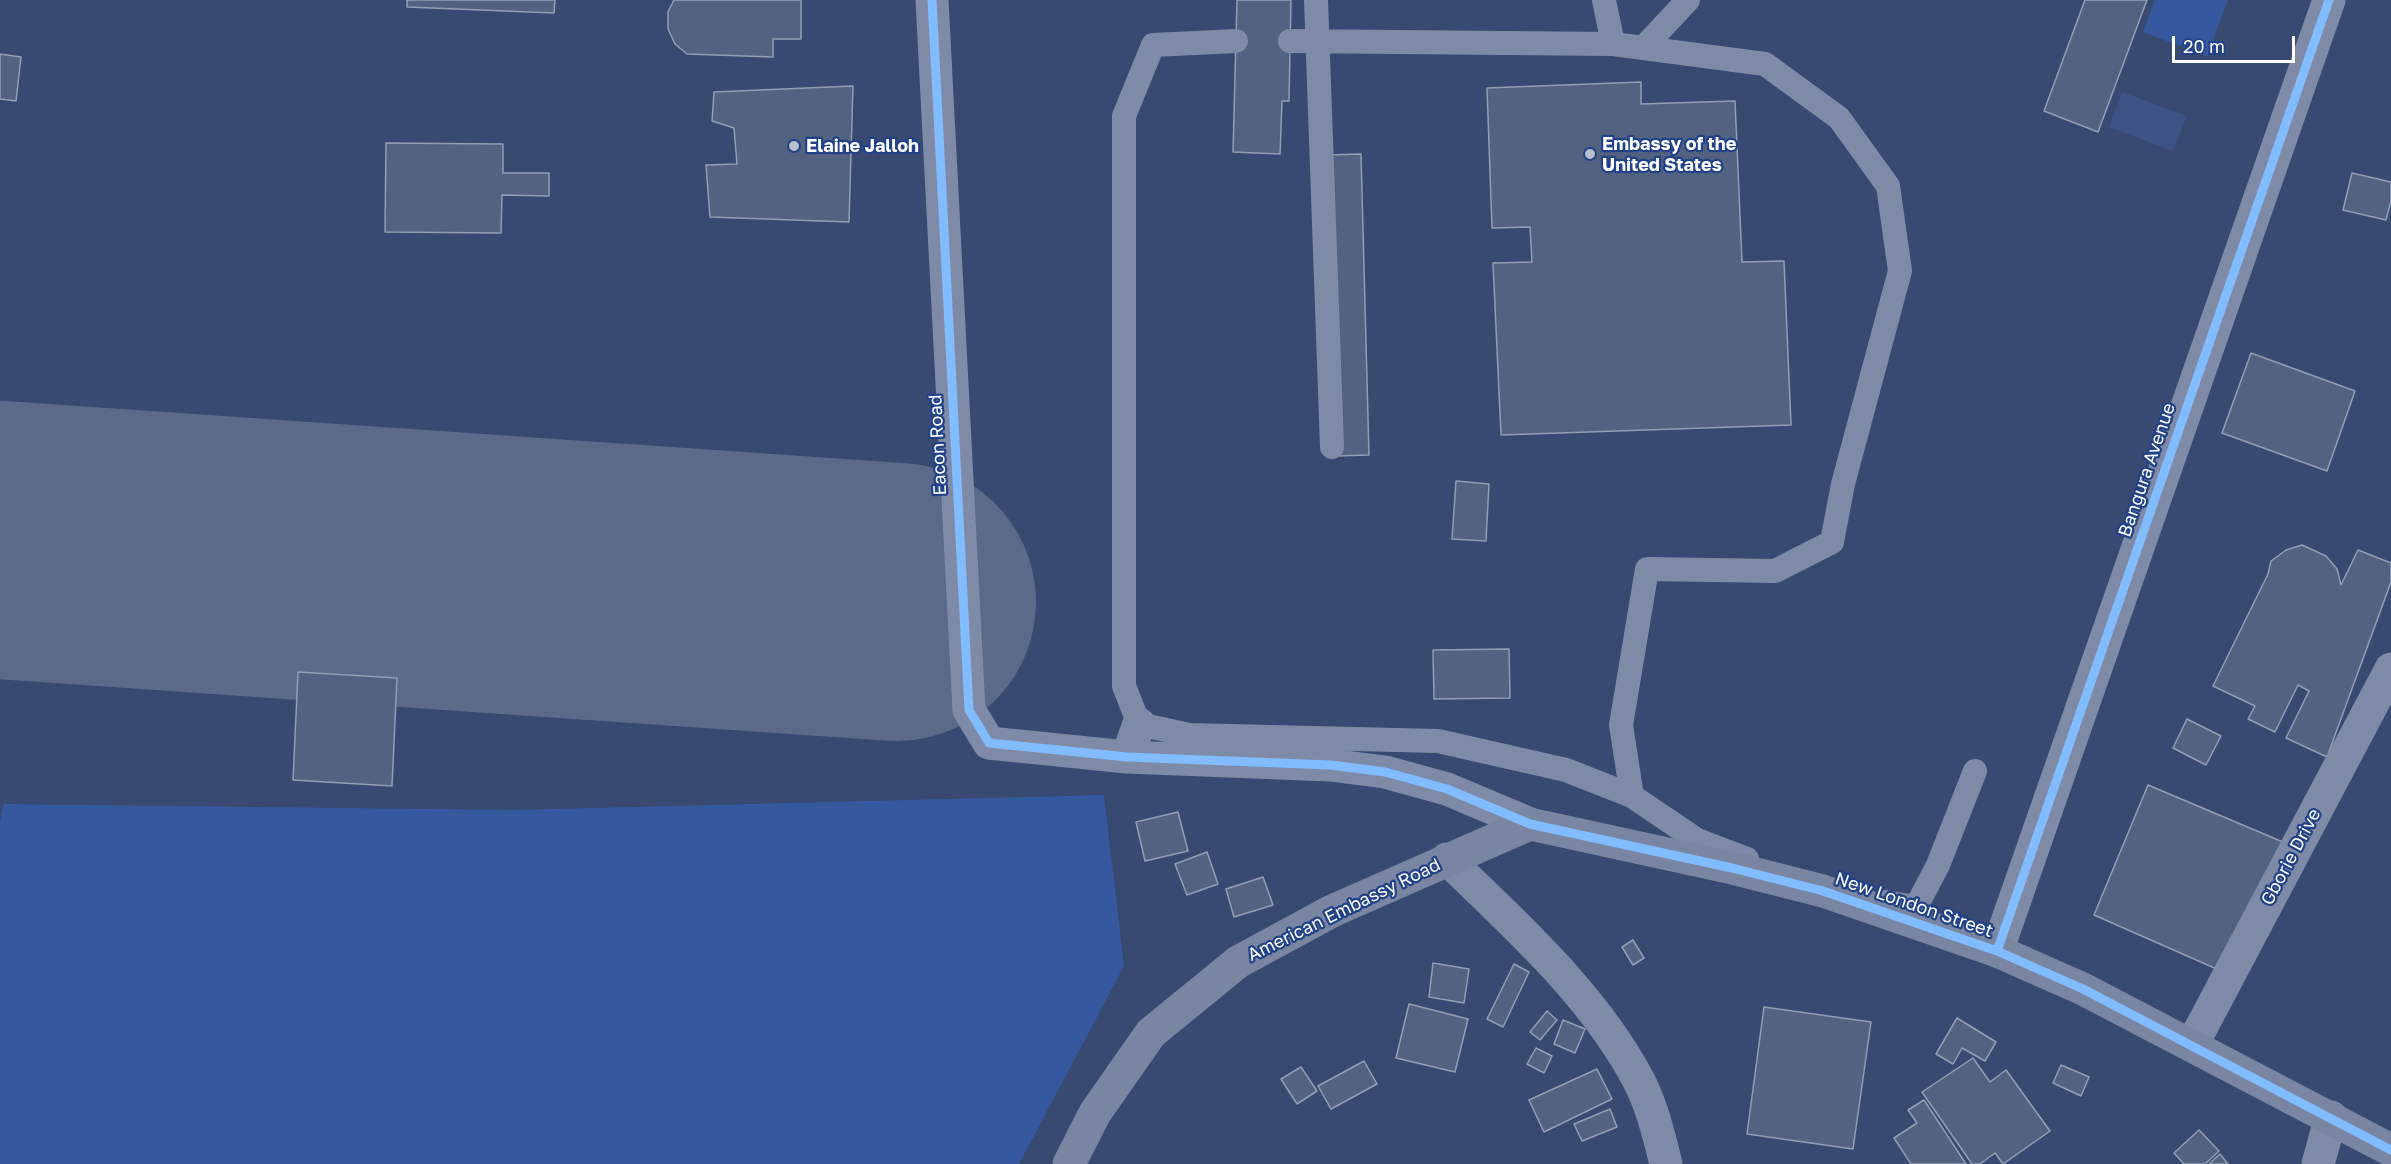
<!DOCTYPE html>
<style>
body{margin:0}
#map{position:relative;width:2391px;height:1164px;overflow:hidden;background:#384a71;font-family:"Golos Text",sans-serif}
canvas{display:block}
.scale{position:absolute;left:2172px;top:36px;width:123px;height:27px;box-sizing:border-box;border:3px solid #fff;border-top:0;padding-left:8px;font-size:18px;line-height:21px;white-space:nowrap;color:#fff;-webkit-text-stroke:4px #214288;paint-order:stroke}
</style>
<div id="map">
<canvas width="2391" height="1164"></canvas>
<div class="scale">20 m</div>
</div>
<script>
const c = document.querySelector('canvas').getContext('2d');
c.lineJoin = 'round';
function paint(path, color) {
  c.fillStyle = color;
  c.fill(path, 'evenodd');
}
function stroke(path, color, width, dash) {
  c.strokeStyle = color;
  c.lineWidth = width;
  c.lineCap = dash ? 'butt' : 'round';
  c.setLineDash(dash || []);
  c.stroke(path);
}
function label(font, color, halo, rows, align = 'center') {
  c.font = font + ' "Golos Text",sans-serif';
  c.lineWidth = 4.5;
  c.setLineDash([]);
  c.textBaseline = 'middle';
  c.strokeStyle = halo;
  c.fillStyle = color;
  for (const [text, x, y, turn = 0] of rows) {
    c.save();
    c.translate(x, y);
    c.rotate((+turn || 0) * Math.PI / 180);
    c.textAlign = isNaN(turn) ? turn : align;
    if (halo) c.strokeText(text, 0, 0);
    c.fillText(text, 0, 0);
    c.restore();
  }
}
paint(new Path2D(`
 M2155 0H2228L2207 56 2143 32Z
 M1104 795 1124 966 1019 1164H0V821L4 804 514 810Z`), '#35589e');
paint(new Path2D(`
 M2122 92 2187 116 2173 151 2109 127Z`), '#3d5386');
stroke(new Path2D(`
 M0 540 897 602`), '#5c6a8a', 278);
const building = new Path2D(`
 M407 0H555L554 13 407 7Z
 M674 0H801V39H773V57L687 54 675 44 668 29V12Z
 M1237 0H1291L1289 101H1282L1280 154 1233 152Z
 M2085 0H2147L2098 132 2044 111Z
 M0 54 21 57 16 101 0 99Z
 M1641 82V104L1735 101 1742 262 1784 261 1791 425 1501 435 1493 263 1532 262 1530 227 1492 228 1487 88Z
 M853 86 849 222 710 217 706 165 737 164 734 128 712 121 714 92Z
 M386 143 503 144V173H549V196L502 195 501 233 385 232Z
 M1361 154 1369 455 1336 456 1327 155Z
 M2352 173 2391 182V201L2386 220 2343 210Z
 M2251 353 2355 391 2327 471 2222 433Z
 M1456 481 1489 484 1486 541 1452 539Z
 M2302 545 2326 556 2337 569 2341 585 2358 550 2391 563V582L2327 757 2286 738 2309 691 2298 685 2275 732 2248 719 2255 706 2213 686 2268 574 2271 561 2286 550Z
 M1509 649 1510 698 1434 699 1433 650Z
 M298 672 397 678 392 786 293 780Z
 M2187 719 2221 736 2206 765 2173 748Z
 M2148 785 2283 842 2219 970 2094 915Z
 M1178 812 1188 851 1145 861 1136 822Z
 M1207 852 1218 884 1187 895 1175 864Z
 M1263 877 1273 905 1234 917 1226 889Z
 M1633 940 1644 958 1633 965 1622 947Z
 M1433 963 1469 969 1464 1003 1429 997Z
 M1514 964 1529 972 1503 1027 1487 1019Z
 M1409 1004 1468 1019 1455 1072 1396 1058Z
 M1764 1007 1871 1022 1853 1149 1747 1134Z
 M1547 1011 1557 1020 1540 1040 1530 1032Z
 M1957 1018 1996 1042 1985 1061 1962 1048 1953 1064 1936 1054Z
 M1563 1020 1585 1029 1575 1053 1554 1044Z
 M1536 1048 1552 1056 1544 1073 1527 1064Z
 M1973 1058 1990 1082 2006 1070 2050 1131 2003 1164 1995 1153 1980 1164H1972L1922 1092Z
 M1364 1061 1377 1084 1331 1109 1318 1086Z
 M2061 1065 2089 1077 2081 1096 2053 1083Z
 M1301 1067 1317 1091 1297 1104 1281 1079Z
 M1597 1069 1612 1099 1544 1132 1529 1100Z
 M1924 1100 1966 1164H1911L1894 1138 1917 1123 1908 1110Z
 M1610 1109 1617 1127 1582 1141 1574 1124Z
 M2199 1130 2219 1151 2205 1164H2184L2174 1153Z
 M2220 1154 2228 1164H2209Z`);
paint(building, '#546282');
stroke(building, '#939eb4', 1.5);
stroke(new Path2D(`
 M1316 0 1332 447
 M1604 0 1613 44
 M1236 41 1153 45 1124 116V686L1139 724 1189 735 1438 741 1566 770 1632 796 1697 840 1747 859
 M1290 41 1613 44 1765 64 1839 118 1888 186 1900 271 1843 484 1832 542 1775 571 1647 569 1621 725 1632 796
 M1644 47 1688 0
 M1885 902 1916 907 1938 865 1975 771`), '#7f8ba6', 24);
stroke(new Path2D(`
 M932 0 969 710 989 743 1127 757 1330 765 1385 772 1447 789 1530 824
 M1127 757 1139 724
 M1447 859C1515 925 1594 995 1639 1081 1652 1106 1659 1136 1666 1164
 M1997 951 2329 0
 M2192 1045 2391 669
 M2318 1164 2331 1117`), '#7f8ba6', 33);
stroke(new Path2D(`
 M1069 1164 1095 1113 1151 1033 1238 962 1332 911 1530 824 1732 868 1823 891 1997 951 2083 989 2391 1150`), '#7a86a1', 33);
stroke(new Path2D(`
 M932 0 969 710 989 743 1127 757 1330 765 1385 772 1447 789 1530 824 1732 868 1823 891 1997 951 2083 989 2391 1150
 M1997 951 2329 0`), '#80bcff', 9);
for (const [x, y, r, color] of [
 [794,146,6,"#b9c0cd"],
 [1590,154,6,"#b9c0cd"]
]) {
  const dot = new Path2D();
  dot.arc(x, y, r, 0, 2 * Math.PI);
  c.fillStyle = color;
  c.fill(dot);
  stroke(dot, '#214288', 2);
}
label('bold 18px', '#fff', '#214288', [
 ["Embassy of the",1602,144],
 ["United States",1602,165],
 ["Elaine Jalloh",806,146]
], 'left');
label('18px', '#fff', '#214288', [
 ["Eacon Road",938,445,-93],
 ["Bangura Avenue",2147,470,-71],
 ["Gborie Drive",2291,857,-62],
 ["New London Street",1914,905,19],
 ["American Embassy Road",1344,910,-26]
]);
</script>
